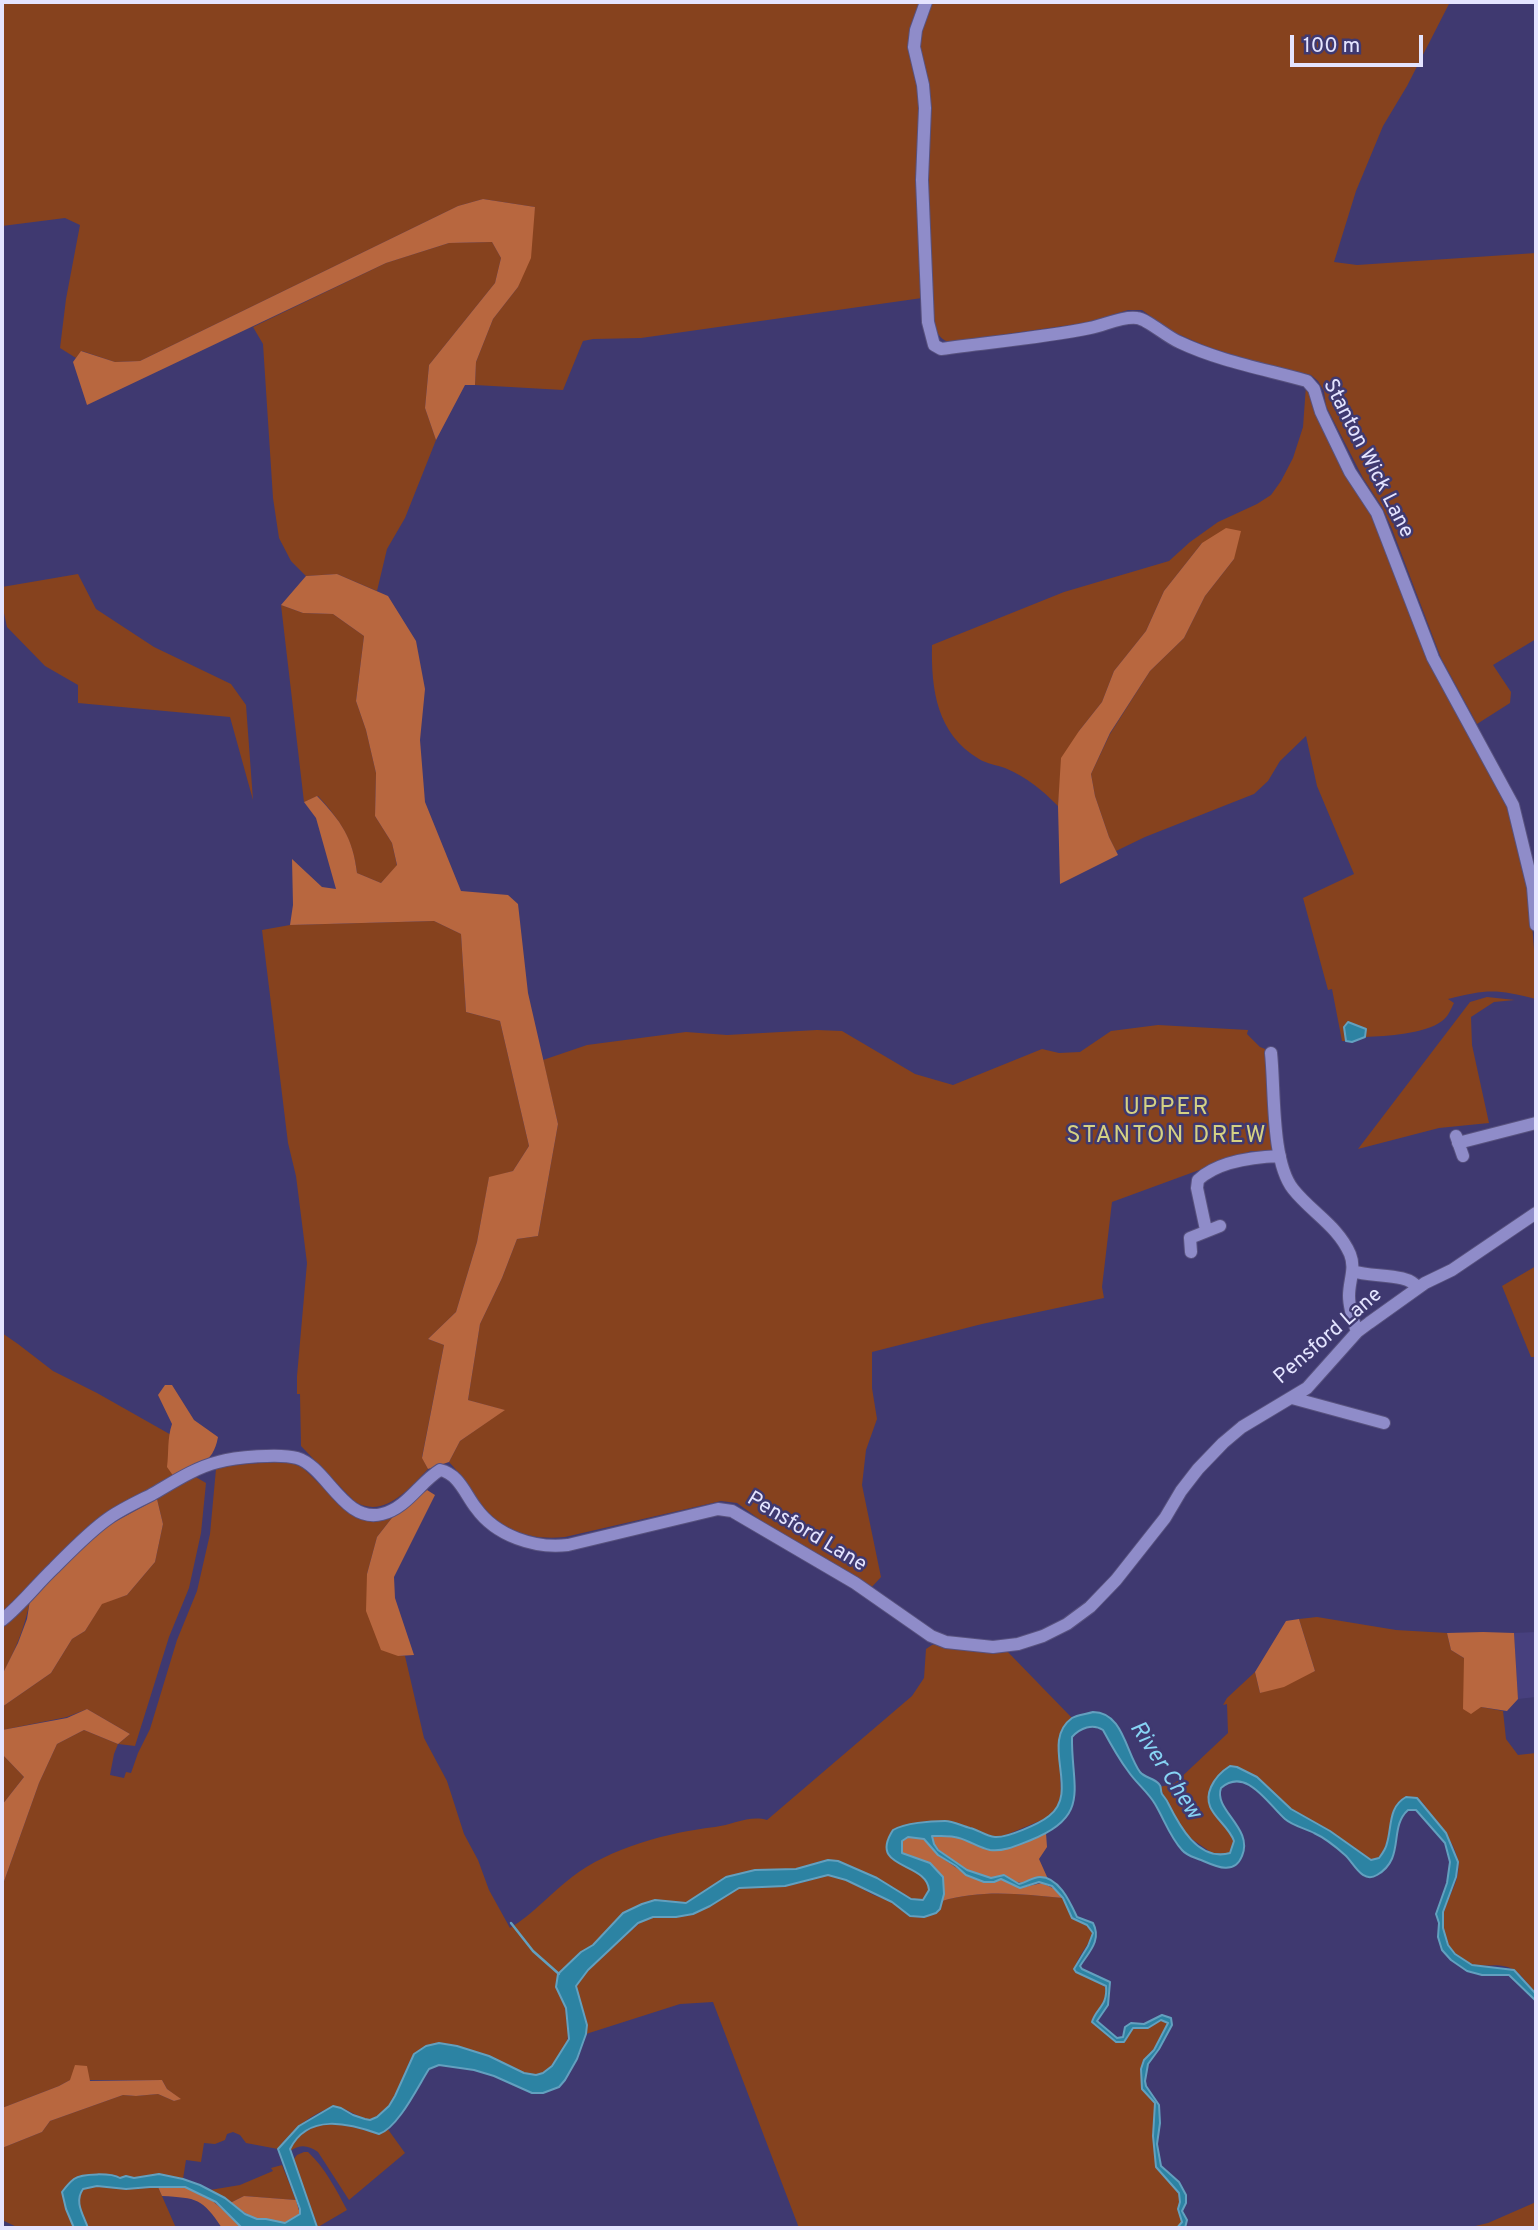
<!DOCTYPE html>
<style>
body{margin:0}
#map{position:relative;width:1538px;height:2230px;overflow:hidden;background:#3f3970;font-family:Overpass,sans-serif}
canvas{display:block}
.frame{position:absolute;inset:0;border:4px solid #e4e4ff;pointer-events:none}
.scale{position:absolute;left:1290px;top:35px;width:133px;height:32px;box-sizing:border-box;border:4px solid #e4e4ff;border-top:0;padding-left:9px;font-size:21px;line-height:24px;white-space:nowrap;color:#e4e4ff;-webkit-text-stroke:5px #3f3970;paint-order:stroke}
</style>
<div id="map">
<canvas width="1538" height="2230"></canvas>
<div class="frame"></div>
<div class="scale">100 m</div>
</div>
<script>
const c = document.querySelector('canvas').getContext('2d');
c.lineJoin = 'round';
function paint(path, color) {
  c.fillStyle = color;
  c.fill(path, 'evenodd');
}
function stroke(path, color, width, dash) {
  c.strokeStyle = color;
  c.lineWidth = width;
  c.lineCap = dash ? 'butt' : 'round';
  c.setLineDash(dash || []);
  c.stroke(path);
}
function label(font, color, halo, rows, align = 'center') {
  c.font = font + ' Overpass,sans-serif';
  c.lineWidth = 5;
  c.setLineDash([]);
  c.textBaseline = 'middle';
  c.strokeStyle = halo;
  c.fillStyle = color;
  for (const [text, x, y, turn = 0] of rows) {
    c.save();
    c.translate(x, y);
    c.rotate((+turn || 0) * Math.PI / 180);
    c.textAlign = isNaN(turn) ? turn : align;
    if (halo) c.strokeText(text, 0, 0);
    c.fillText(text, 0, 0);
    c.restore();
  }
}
paint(new Path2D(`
 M1536 1632V1697L1518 1699 1514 1633Z`), '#47407e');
paint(new Path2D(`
 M2 2H920L922 298 641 338 593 339 583 341 563 390 475 385 476 362 493 319 518 287 535 207 483 199 458 206 140 361 115 362 82 351 76 358 60 348 66 299 80 225 65 218 2 226Z
 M930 2H1450L1407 86 1383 126 1356 191 1334 262 1357 265 1536 253V639L1493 665 1511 692 1510 703 1477 724 1441 658 1392 529 1382 507 1363 478 1326 406 1324 391 1318 381 1311 375 1263 364 1208 347 1171 331 1142 310H1128L1085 323 949 342C936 338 935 327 933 314L921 50V34Z
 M492 242 501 258 495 283 429 365 425 408 436 440 405 518 387 549 377 591 337 574 306 576 291 561 279 538 273 498 263 344 253 327 386 263 449 243Z
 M1306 386 1376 519 1430 663 1510 809 1529 887 1536 974V999C1497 989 1487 989 1448 999L1454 1003C1451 1009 1448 1017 1442 1021 1425 1034 1387 1036 1365 1037V1029L1344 1027 1346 1041H1342L1332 989 1328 990 1303 898 1354 874 1317 786 1306 736 1280 761 1268 781 1254 794 1145 837 1116 851 1109 837 1095 796 1091 774 1110 734 1150 671 1184 638 1205 596 1234 559 1202 543 1164 591 1146 631 1114 671 1102 702 1079 731 1060 786 1058 806C1041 789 1028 778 1005 768 997 765 987 764 979 759 937 734 931 690 932 645L1064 592 1169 561 1190 542 1218 522 1257 504 1271 495 1281 481 1293 458 1303 427Z
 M78 574 96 609 154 647 231 684 246 705 253 800 230 717 78 703V685L45 666 7 627 2 604V587Z
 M281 605 303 613 333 614 364 636 356 701 366 730 376 773 375 816 392 843 397 866 381 883 357 873C353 839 340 820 318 796L304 802Z
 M434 921 461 934 466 1012 500 1021 529 1146 513 1171 489 1178 477 1242 456 1312 428 1339 444 1345 422 1457 428 1469C409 1489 383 1520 354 1501L301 1446 300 1394H297V1376L307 1263 296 1176 288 1143 262 930 290 925Z
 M1487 997 1515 1000 1494 1002 1471 1017 1472 1045 1489 1123 1439 1128 1358 1149 1470 1002Z
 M1158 1025 1248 1030 1247 1034 1260 1047 1265 1049 1273 1151H1251L1112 1202 1102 1287 1104 1298 982 1324 872 1352V1388L877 1419 866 1450 862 1485 881 1577 870 1589 788 1540 737 1503 721 1501 565 1537C528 1541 497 1529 475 1498 466 1485 460 1473 449 1462L460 1441 504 1410 468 1400 480 1324 502 1278 517 1239 538 1236 558 1124 543 1060 587 1045 686 1032 727 1035 817 1030 842 1031 915 1074 953 1085 1042 1049 1059 1053 1080 1052 1111 1031Z
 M1536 1266V1357H1531L1502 1286Z
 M2 1333 18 1344 53 1371 97 1393 173 1436 174 1475 106 1515 2 1612Z
 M288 1461 303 1468 337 1501 351 1512 395 1514 377 1537 367 1574 398 1656H405L424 1738 447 1781 464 1834 478 1860 489 1890 510 1928C533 1914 551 1893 572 1877 609 1848 670 1832 715 1827 733 1825 749 1815 767 1820L912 1696 924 1678 926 1649 932 1645 940 1643 1004 1648 1072 1718 1059 1744 1061 1795 1056 1810 1047 1818 1001 1837 987 1836 973 1828 946 1821 903 1826 917 1871 928 1882 929 1890 923 1900 911 1899 861 1871 824 1860 796 1869 755 1870 726 1877 686 1903 655 1900 630 1909 619 1917 593 1945 581 1952 560 1972 556 1987 563 2000 569 2024 567 2044 552 2066 543 2073 536 2075 524 2073C499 2062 430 2025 411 2059 398 2083 400 2106 370 2120 359 2118 348 2109 340 2108 319 2105 289 2133 278 2149L246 2143 240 2135 233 2132 227 2134 225 2140 215 2144 204 2143 201 2162 186 2160 183 2179 159 2174 133 2178H121L115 2175 95 2174 72 2181 66 2209 74 2228H19L2 2220V2148L42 2132 50 2121 123 2095 136 2096 158 2094 174 2101 180 2099 167 2089 162 2080H70L59 2086 2 2108V1887L39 1783 57 1744 84 1730 118 1744 130 1734 87 1709 67 1717 2 1730V1707L51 1673 72 1639 85 1631 102 1603 127 1595 155 1562 163 1524 157 1499 194 1476 206 1483 201 1533 189 1588 169 1637 135 1746 118 1744 114 1754 110 1775 124 1778 126 1772 131 1773 138 1753 150 1729 177 1640 197 1591 210 1534 216 1469 219 1466Z
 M30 1600C25 1628 15 1650 2 1675V1625Z
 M1317 1617 1396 1630 1447 1633 1451 1650 1464 1658 1465 1682 1481 1707 1503 1711 1506 1739 1518 1755 1536 1753V1994C1530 1986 1522 1975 1514 1970 1493 1957 1472 1978 1451 1949 1426 1914 1463 1891 1458 1861 1454 1839 1435 1820 1422 1802L1402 1799C1385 1817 1394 1846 1375 1861L1367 1859 1330 1831 1291 1809 1274 1792 1221 1773 1213 1782 1208 1795 1216 1815 1232 1836 1234 1845 1230 1853 1221 1854 1212 1853 1186 1835 1173 1816 1160 1787 1175 1783 1228 1733 1227 1704 1223 1705 1227 1698 1255 1672 1260 1693 1315 1671 1299 1619Z
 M2 1754 24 1777 2 1805Z
 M820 1875C841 1874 858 1887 876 1896 881 1898 887 1899 891 1902 912 1914 915 1926 940 1909L942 1901C982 1889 1022 1894 1063 1898L1072 1918 1087 1925 1093 1933C1089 1946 1076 1957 1075 1970L1107 1988 1105 2003 1092 2019 1094 2025 1120 2043 1126 2040 1133 2028 1142 2029 1161 2020 1168 2023 1154 2050 1144 2060 1141 2069 1142 2089 1155 2103 1153 2136 1156 2167 1179 2193 1180 2202 1178 2207 1182 2222 1177 2228H799L713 2002 680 2004 586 2034 587 2022 576 1986 588 1970 642 1921 724 1896 739 1888 786 1886 809 1881Z
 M338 2123 379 2134 387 2128 405 2153 349 2200 318 2152C308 2145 300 2144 290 2151V2149C301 2129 317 2124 338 2123Z
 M304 2152H308C325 2168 336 2189 347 2210L318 2227 293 2160 297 2155Z
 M282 2165 296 2200 244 2196 230 2203 210 2190 240 2185 273 2171 271 2168Z
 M97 2186 126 2189 158 2187 176 2228H88C82 2215 74 2202 83 2189Z
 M1536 2202V2228H1467L1488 2223Z`), '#86421e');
paint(new Path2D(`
 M483 199 535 207 531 258 518 287 493 319 476 362 475 385H465L436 440 425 408 429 365 495 283 501 258 492 242 449 243 386 263 87 405 73 362 81 351 115 362 140 361 458 206Z
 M1226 528 1241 531 1234 559 1205 596 1184 638 1150 671 1110 733 1091 774 1095 796 1109 837 1118 855 1060 884 1058 806 1061 758 1079 731 1102 702 1114 671 1146 631 1164 591 1202 543Z
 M337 574 388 596 416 641 425 689 420 740 425 802 461 891 508 895 518 904 528 993 558 1124 538 1236 517 1239 502 1278 480 1324 468 1400 505 1410 460 1441 449 1462 428 1469 422 1458 444 1345 428 1339 456 1312 477 1242 489 1177 513 1171 529 1146 500 1021 466 1012 461 934 434 921 290 925 293 905 292 859 322 887 336 889 316 818 304 802 317 796C341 821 353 838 357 873L381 883 397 865 392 843 375 816 376 773 366 730 356 701 364 636 333 614 303 613 281 605 306 576Z
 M165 1385H172L194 1420 218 1437C213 1465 197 1465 174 1477L167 1467C169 1452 167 1439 172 1424L158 1395Z
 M427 1490 435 1495 394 1577 395 1598 414 1655 398 1656 381 1650 366 1611 367 1574 377 1537 395 1514Z
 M157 1499 163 1524 155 1562 127 1595 102 1604 85 1631 72 1639 51 1673 2 1707V1675L18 1643 27 1619 30 1600 55 1572 109 1525Z
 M1299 1619 1315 1671 1284 1687 1260 1693 1255 1672 1286 1621Z
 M1483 1632 1514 1633 1518 1699 1507 1711 1481 1707 1471 1714 1463 1709 1464 1658 1451 1650 1447 1633Z
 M87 1709 130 1734 118 1744 84 1730 57 1744 39 1783 2 1887V1805L24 1777 2 1754V1730L67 1718Z
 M1046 1833 1047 1847 1039 1859 1048 1879C1026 1874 1029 1893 1004 1875L991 1878 967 1870 939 1850 934 1844 932 1836 956 1837 1000 1850Z
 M908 1837 924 1839 938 1855 968 1876 988 1883 1001 1879 1020 1888 1042 1883 1055 1889 1063 1898C1022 1894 982 1889 942 1901L944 1894 922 1860 905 1855 901 1851 902 1841Z
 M75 2065 87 2066 90 2081 162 2080 167 2089 181 2099 174 2101 158 2094 136 2096 123 2095 50 2121 42 2132 2 2148V2108L59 2086 70 2080Z
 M158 2187C167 2188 178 2185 187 2188 211 2194 225 2213 242 2228H222C202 2198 197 2198 162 2196Z
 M244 2196 296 2200 300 2214 285 2223 276 2222 266 2219 253 2218 230 2203Z`), '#b8673f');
const water = new Path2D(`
 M1348 1022 1366 1029 1365 1037 1352 1042 1346 1041 1344 1027Z
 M1093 1712C1123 1712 1126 1753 1140 1772 1145 1778 1154 1778 1159 1784 1162 1787 1160 1790 1162 1794 1164 1797 1167 1800 1168 1803 1179 1825 1198 1862 1230 1853L1234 1841C1227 1821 1200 1812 1211 1787 1215 1778 1222 1771 1230 1766L1237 1767 1257 1777 1291 1809 1330 1831 1371 1860 1379 1858C1382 1854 1386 1849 1387 1843 1392 1827 1388 1807 1406 1797L1417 1798 1446 1833 1458 1862 1456 1877 1443 1912V1928L1448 1945 1455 1954 1472 1965 1514 1970 1536 1994V2001L1509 1975H1482L1467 1971 1451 1960 1442 1950 1438 1937 1439 1923 1436 1914 1447 1883 1450 1862 1445 1843 1416 1810H1408C1388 1828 1406 1858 1377 1875 1362 1884 1354 1863 1345 1855 1335 1846 1325 1838 1314 1833 1305 1828 1293 1826 1285 1819 1268 1804 1246 1766 1221 1788 1213 1810 1254 1828 1242 1856 1234 1876 1215 1866 1201 1860 1194 1857 1187 1856 1182 1850 1170 1837 1164 1819 1155 1804 1148 1792 1136 1783 1128 1771 1119 1759 1110 1743 1103 1730 1093 1723 1080 1728 1072 1737 1071 1787 1092 1816 1031 1840 1018 1845 1004 1852 990 1850 979 1848 970 1841 959 1838 951 1835 941 1836 932 1836L934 1844 938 1850 967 1870 991 1878 1004 1875 1019 1884C1026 1883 1032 1877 1040 1877 1059 1877 1070 1902 1077 1917L1093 1923C1102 1940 1089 1952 1080 1966L1082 1969 1110 1982 1108 2005 1097 2021 1117 2038 1123 2037 1125 2027 1131 2023 1144 2024 1162 2015 1171 2018 1172 2025 1159 2049 1148 2064 1145 2081 1146 2086 1159 2105 1160 2123 1157 2144 1161 2166 1179 2182 1186 2195V2203L1182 2211 1187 2220 1185 2228H1177L1182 2222 1178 2209 1180 2202 1179 2193 1156 2167 1153 2136 1155 2103 1142 2089 1141 2069 1144 2060 1154 2050 1168 2023 1161 2020 1148 2028H1133L1124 2042H1116L1092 2022C1096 2008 1108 2006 1106 1986L1076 1972 1074 1969 1088 1946 1093 1933 1087 1925 1072 1918 1063 1898 1052 1886 1039 1882 1020 1888 1001 1879 994 1882H984L966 1875 956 1866 938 1855 924 1839 908 1837 902 1841V1853L930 1863 943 1877 944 1894 940 1909 936 1913 924 1917 910 1916 892 1902 846 1880 828 1875 785 1886 739 1888 710 1906 693 1914 676 1917H653L638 1923 588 1970 576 1986 587 2025 586 2034 577 2059 565 2080 559 2087 543 2093H532L494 2076 474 2070 439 2065 429 2069C418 2086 398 2128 379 2134 348 2123 308 2113 290 2149L317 2227 315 2228H242L216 2202 185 2187H150L126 2189 97 2186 83 2189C74 2202 83 2214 88 2228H74L66 2209 62 2192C65 2188 70 2182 74 2179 82 2173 112 2173 120 2178L126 2176 134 2178 159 2174 183 2179 200 2185 225 2198 245 2214 257 2219H266L285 2223 300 2214V2209L278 2149 299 2126 333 2106 341 2108 353 2115 365 2119 370 2120 377 2117 389 2106 395 2096 414 2054 426 2046 439 2043 457 2046 489 2056 524 2073 536 2075 543 2073 552 2066 569 2039 566 2008 556 1987 558 1974 581 1952 593 1945 623 1913 642 1904 655 1900 686 1903 726 1877 755 1870 796 1869 828 1860 838 1861 877 1878 911 1899 923 1900 929 1890C927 1861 867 1870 893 1830 905 1823 930 1821 945 1821 953 1821 962 1826 970 1828 979 1830 985 1836 995 1837 1007 1838 1039 1824 1049 1816 1081 1792 1039 1742 1072 1718 1077 1715 1087 1714 1093 1712Z`);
paint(water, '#2c83a3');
stroke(water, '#63a0bf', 2);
stroke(new Path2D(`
 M511 1923 533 1951 559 1974`), '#63a0bf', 2.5);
const minor = new Path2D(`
 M926 2 916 30 914 47 923 85 925 108 922 180 928 322 934 345 941 349C991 342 1041 338 1090 328 1105 325 1123 316 1137 318 1147 319 1167 337 1179 342 1219 361 1264 369 1307 381L1314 389 1321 412 1350 472 1377 513 1433 658 1513 805 1533 887 1536 925
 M1271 1053C1275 1089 1271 1161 1293 1189 1311 1212 1338 1226 1350 1254 1356 1269 1349 1280 1349 1296 1349 1308 1353 1320 1357 1332
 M1456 1136 1463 1156
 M1458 1143 1536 1123
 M1206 1230 1197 1188 1198 1180C1218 1161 1254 1157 1280 1156
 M1191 1252 1190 1238 1220 1226
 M1353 1271C1371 1278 1408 1272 1418 1288
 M1292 1398 1384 1423
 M2 1620C21 1605 36 1585 54 1568 71 1551 90 1531 109 1518 122 1509 137 1502 151 1495 172 1483 194 1468 218 1462 235 1457 280 1453 297 1458 327 1467 344 1524 382 1514 407 1508 419 1483 440 1470 459 1474 465 1494 476 1508 496 1536 535 1549 568 1545L718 1509 732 1511 855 1583 931 1636 946 1642 993 1647 1018 1644 1043 1636 1067 1624 1090 1607 1116 1580 1165 1518 1181 1491 1198 1469 1223 1443 1242 1427 1307 1388 1357 1332 1369 1323 1425 1283 1452 1270 1536 1213`);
stroke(minor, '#58527f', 14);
stroke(minor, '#8f8cc9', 12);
label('21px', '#e4e4ff', '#3f3970', [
 ["Stanton Wick Lane",1367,459,63],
 ["Pensford Lane",1329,1337,-41],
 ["Pensford Lane",806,1533,31]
]);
label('italic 23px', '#87d4f4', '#3f3970', [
 ["River Chew",1164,1771,57]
]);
c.letterSpacing = '2px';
label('24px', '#d5d183', '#3f3970', [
 ["UPPER",1167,1109],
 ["STANTON DREW",1167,1137]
]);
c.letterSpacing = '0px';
</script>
